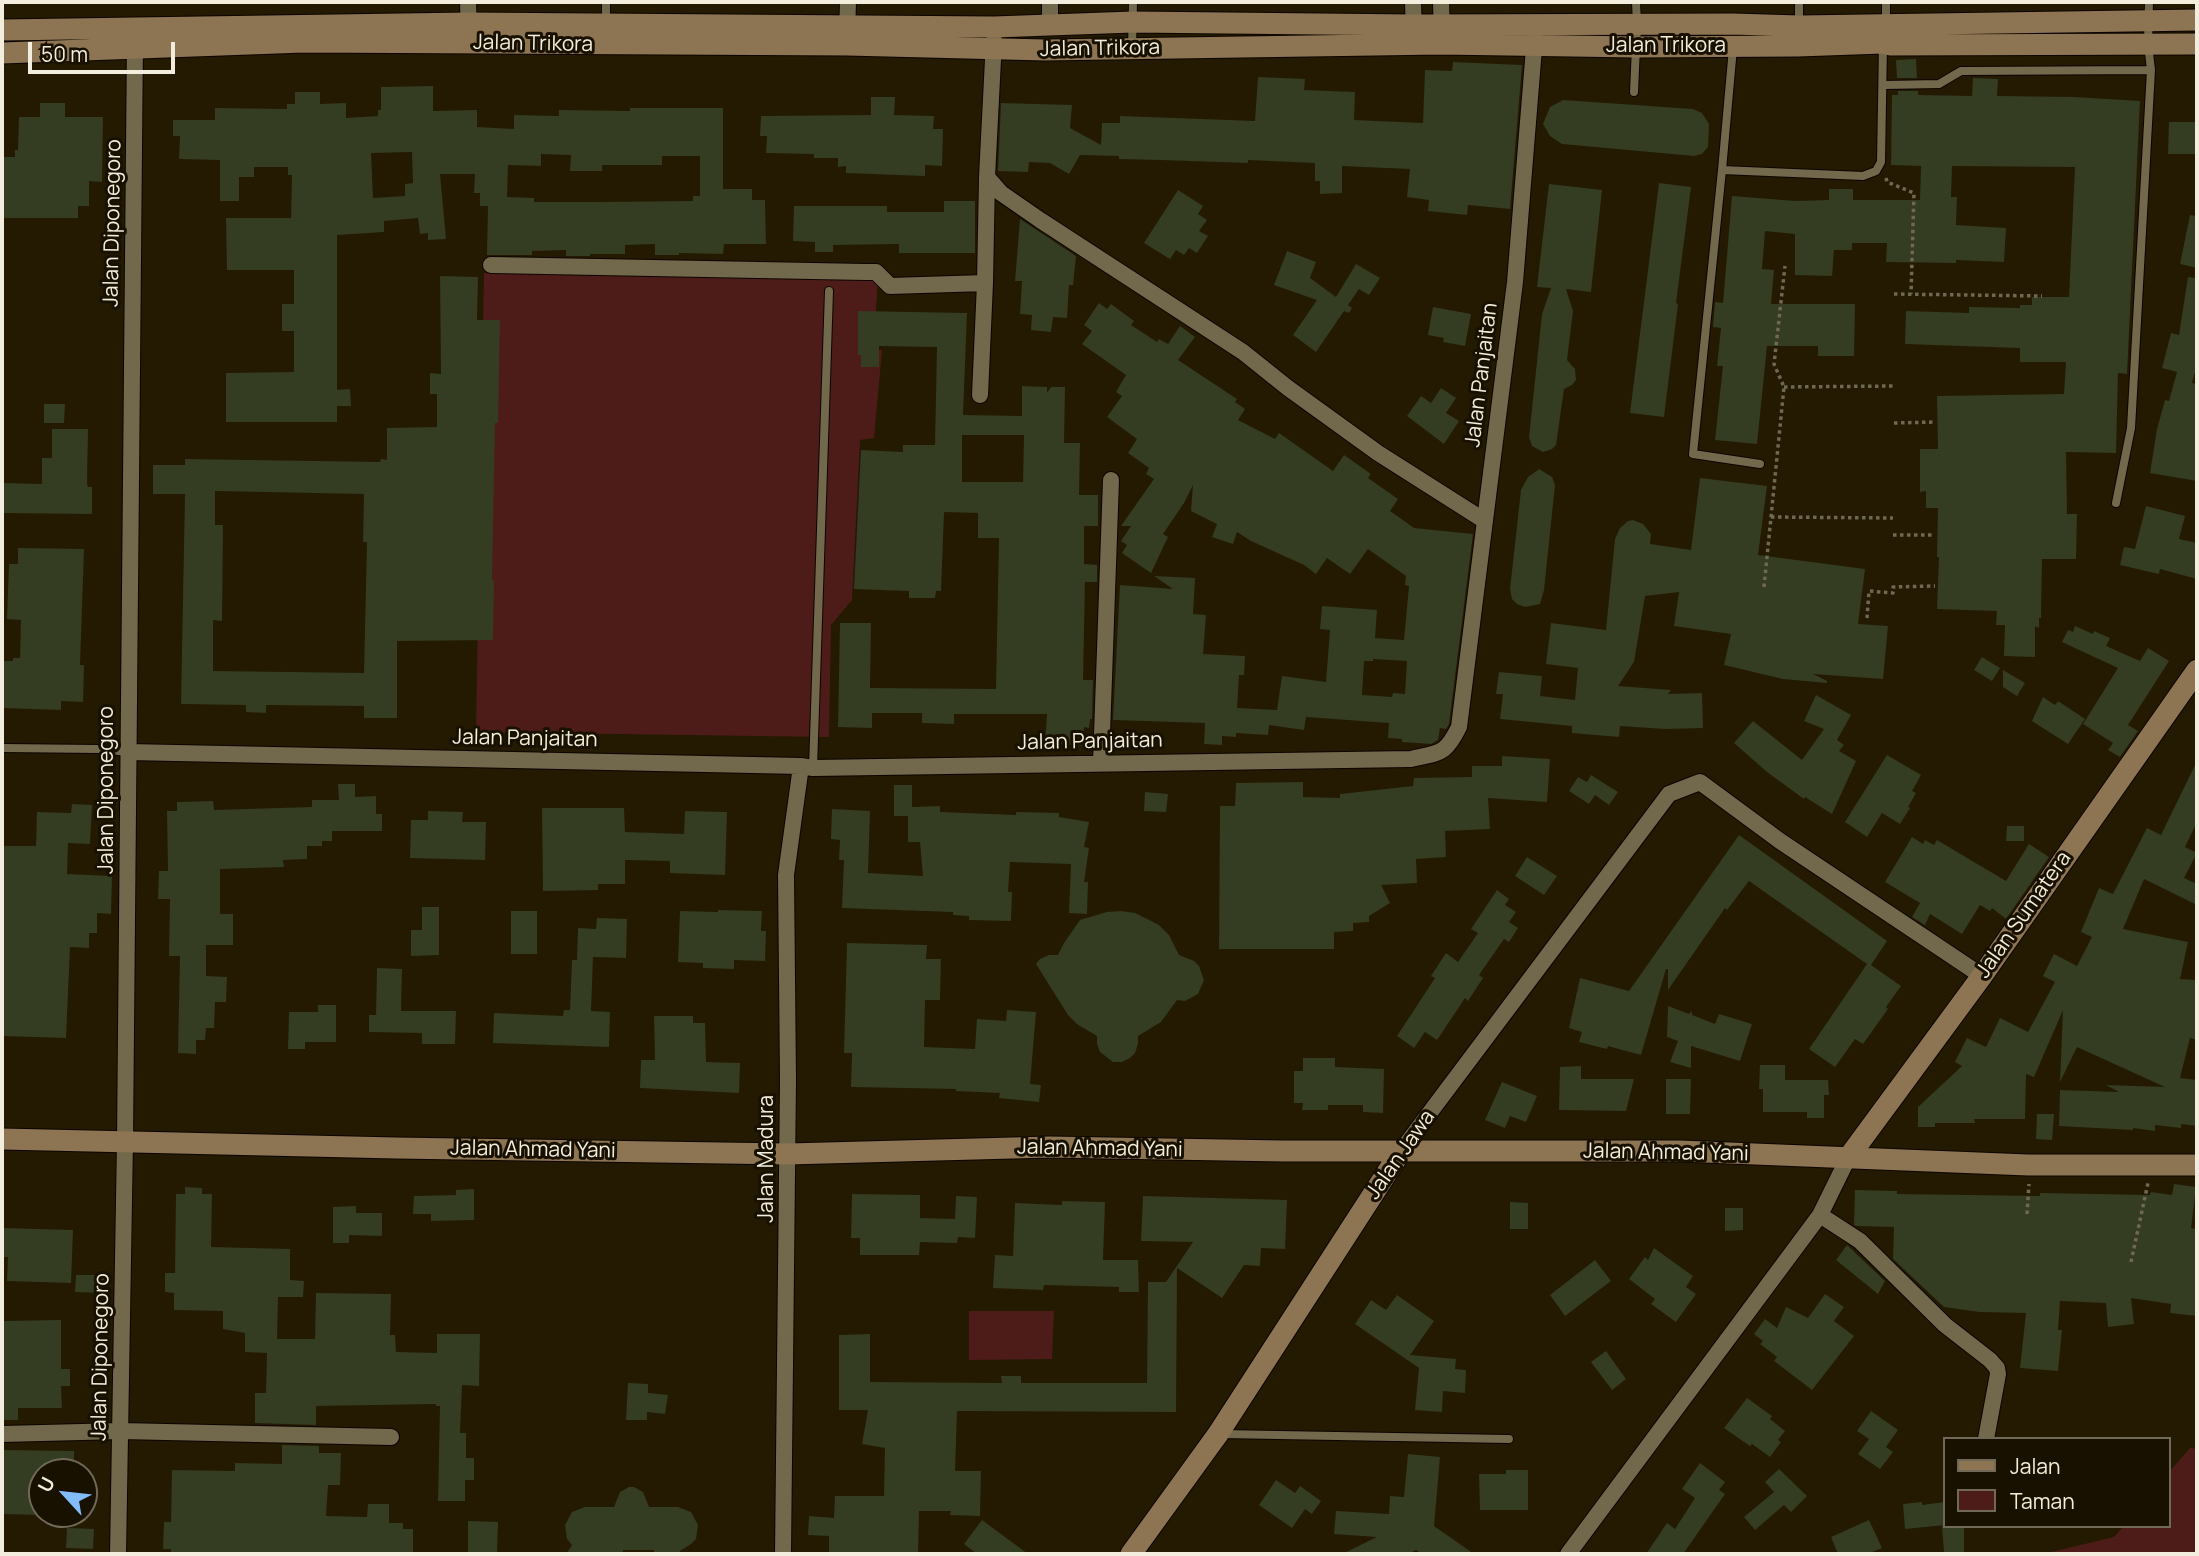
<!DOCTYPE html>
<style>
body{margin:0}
#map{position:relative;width:2199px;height:1556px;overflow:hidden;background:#231a01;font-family:Manrope,sans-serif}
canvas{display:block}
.frame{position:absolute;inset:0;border:4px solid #f2eddd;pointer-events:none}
.legend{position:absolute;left:1943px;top:1437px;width:228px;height:91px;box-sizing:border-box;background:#191100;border:2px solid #706958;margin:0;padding:9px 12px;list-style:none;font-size:21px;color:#f2eddd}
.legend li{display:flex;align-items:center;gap:14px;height:35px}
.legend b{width:35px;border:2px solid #706958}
.north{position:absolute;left:28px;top:1458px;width:70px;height:70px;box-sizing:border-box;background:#191100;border:2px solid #706958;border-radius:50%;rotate:297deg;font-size:19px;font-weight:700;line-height:28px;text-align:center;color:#f2eddd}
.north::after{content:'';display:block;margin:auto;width:24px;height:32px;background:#83bcfa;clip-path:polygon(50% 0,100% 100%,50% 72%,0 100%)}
.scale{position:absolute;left:28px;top:42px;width:147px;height:32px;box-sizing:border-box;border:4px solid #f2eddd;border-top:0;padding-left:9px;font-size:21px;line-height:24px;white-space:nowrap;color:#f2eddd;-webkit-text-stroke:5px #191100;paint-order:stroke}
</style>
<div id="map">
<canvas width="2199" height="1556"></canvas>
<div class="frame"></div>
<ul class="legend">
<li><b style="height:9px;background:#8d7452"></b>Jalan</li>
<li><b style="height:19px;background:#4e1c18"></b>Taman</li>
</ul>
<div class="north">U</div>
<div class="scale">50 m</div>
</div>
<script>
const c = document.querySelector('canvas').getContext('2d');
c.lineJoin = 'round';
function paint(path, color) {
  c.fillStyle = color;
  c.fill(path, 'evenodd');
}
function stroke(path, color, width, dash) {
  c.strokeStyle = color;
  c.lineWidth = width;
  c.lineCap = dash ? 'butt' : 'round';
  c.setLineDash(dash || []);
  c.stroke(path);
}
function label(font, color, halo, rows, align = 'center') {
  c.font = font + ' Manrope,sans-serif';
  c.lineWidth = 6;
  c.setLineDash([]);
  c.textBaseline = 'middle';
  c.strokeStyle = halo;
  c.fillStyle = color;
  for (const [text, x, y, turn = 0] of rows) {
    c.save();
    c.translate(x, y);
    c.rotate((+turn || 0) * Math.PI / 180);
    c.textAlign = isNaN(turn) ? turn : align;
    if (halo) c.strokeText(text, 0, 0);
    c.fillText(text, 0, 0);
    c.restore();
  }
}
paint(new Path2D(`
 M484 273 878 279 873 349 882 350 874 438 860 440 852 600 831 625 829 737 476 732Z
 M969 1311H1054L1052 1359 969 1360Z
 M2190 1448 2197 1449V1554H2043L2114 1537 2124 1526H2169V1472Z`), '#4e1c18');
paint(new Path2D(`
 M1916 59 1917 78H1897L1896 60Z
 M1453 62 1522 65 1510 209 1468 205 1467 215 1428 211 1429 200 1407 197 1410 169 1342 166V193L1320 194V181H1315V163L1248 160V163L1161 160 1119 159V156L1080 155 1069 174 1050 163 1029 162 1028 172 998 171 1001 103 1072 105 1070 128 1101 145 1102 123H1120V116L1255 121 1258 77 1305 79 1304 90 1355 92 1354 120 1423 123 1425 70 1452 71Z
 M1973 78 1998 79 1997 96 2074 97 2140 101 2127 374 2118 373 2116 453 2066 452 2067 514H2077L2076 559H2042L2041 618H2039V628L2035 626V657L2004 656 2005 625H1996L1997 611 1937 609 1939 557H1937L1938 508H1926V491L1920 492V449H1938L1937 396 2064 394 2066 362H2020V348L1905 344 1906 311 1969 313V307L2020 308V305H2032V297H2069L2075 167 1952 166 1951 197H1957L1956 225 2006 228 2004 262 1956 260V263L1886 262 1887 243H1852V250H1834L1832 276 1795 275V234L1765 231 1762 269 1774 270 1771 304H1855L1854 356H1818V346H1767L1757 444 1715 440 1723 366H1717L1721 328 1713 327 1715 302 1723 303 1732 196 1796 201 1829 200V189H1853V200H1920L1921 166 1891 165 1892 95H1898V91H1918V95L1972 96Z
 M433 86V111L477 110V127L514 129V115L559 116V110L630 111V108H723V189H752V200H765L766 244H724L723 254 679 253V255H655V244L625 245V254H590V256H566V250L532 251V255H487L488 206H480V193H474L475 174H440L446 239 428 240V233L420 234 418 218 384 221V232L337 235V390L350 389 351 406H337V422H226V373L294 372V331H282V304H294V270H227L226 218H291L292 175H288V167H254V177H239V201H220V160L179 159 180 136H173V120H215V108L287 109V104H295V92H320V104L346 103V118L378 116V110H381V87ZM412 152 413 183 405 184V196L373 198 371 153ZM541 154 571 155 570 171H602V165H662V156H700V196H693V201L598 202H534V198L507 197 508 165 541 166Z
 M871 97H895L894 115 934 116 933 129H943L942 166 925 165V176L846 173V166L838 167V158H814V154L766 153 767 136H760L761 116 871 115Z
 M1563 100 1693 109 1702 113 1709 124 1708 147 1702 154 1694 156 1562 144 1550 136 1543 124 1550 107Z
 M40 103H65V117H103L102 182 89 181V206H78V218H2V157H15V150H18L19 117H40Z
 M2169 122H2197V154H2168Z
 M1659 183 1691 187 1676 303 1678 304 1664 417 1630 413Z
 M1549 184 1602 190 1591 292 1566 289 1573 311 1567 360 1575 369 1576 380 1572 385 1564 389 1556 445 1552 449 1543 452 1532 446 1529 437 1542 314 1551 288 1537 287Z
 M1178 190 1203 206 1198 214 1207 220 1199 231 1208 236 1197 253 1189 248 1184 255 1176 250 1170 259 1144 243Z
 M944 201H975V253H899V244L833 245V252H815V242L793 241 794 206H887V212H944Z
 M2190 215 2197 216V268L2180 264Z
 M1020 219 1076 256 1073 285H1069L1067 318 1053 317 1051 332 1031 330 1032 315 1020 314 1022 281H1015Z
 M1287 251 1316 262 1310 278 1336 297 1356 264 1380 278 1369 295 1359 289 1348 305 1352 308 1349 313 1344 311 1316 352 1293 335 1317 300 1274 285Z
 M440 276 478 277 477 320H500L498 423H495L492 580H494L493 640 397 641V718H364V706L266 705V713L246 712V705L181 704 185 494H153V465H185V459L380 462 381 459 387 460V428L437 427V394H430V373L441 374ZM215 491 364 494 363 542H367L364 673 213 671V620L222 621 223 525H215Z
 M2188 277 2197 278V364L2192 383 2197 384V481L2150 473 2157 429 2165 400 2169 401 2177 372 2162 368 2171 333 2179 335Z
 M1099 303 1107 309 1111 304 1134 321 1131 325 1157 342 1159 339 1168 344 1180 326 1195 337 1178 360 1237 399 1235 402 1245 409 1238 420 1275 439 1279 433 1333 471 1344 455 1371 474 1368 478 1398 499 1390 511 1414 528 1473 534 1449 724 1446 729 1440 728 1438 740 1431 744 1402 742V739L1388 738 1389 723 1306 717 1304 730 1269 725 1268 735 1236 733V737L1222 736V745L1204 744 1205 723 1113 720 1120 585 1173 589 1154 576 1195 578 1193 614 1206 615 1203 654 1245 656 1244 675H1239L1237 708 1277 710 1282 676 1326 682 1330 630 1320 629 1322 606 1377 610 1375 638 1404 640 1409 586 1405 585 1406 576 1368 549 1350 574 1327 558 1316 574 1304 565 1251 541 1237 532 1233 544 1212 537 1217 524 1191 511 1193 485 1184 503 1163 534 1168 537 1151 573 1122 553 1127 545 1121 541 1131 526H1121L1154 479 1146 474 1149 468 1128 453 1137 439 1107 417 1122 396 1116 392 1126 375 1082 344 1092 331 1084 325ZM1373 659 1407 661 1405 694 1393 693 1392 697 1362 695 1364 661H1373Z
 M1433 307 1471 314 1465 346 1443 342 1444 338 1428 335Z
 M858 311 967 313 963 415 1022 416V386L1047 387V393L1051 387H1065L1064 443H1080L1079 495H1098V526H1084V564L1097 565V582H1085L1083 680H1093L1092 719H1090L1089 728 1084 727 1082 746 1045 743 1047 714H954V724L922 723V713H872V728L838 727 840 623H871L870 688 996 689 999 538H978V513L944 512 941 591H936L935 598H909V591L854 589 861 450 903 452V445H935L937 347 879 346V367H861V355H858ZM962 435H1024L1023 482H962Z
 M1441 388 1456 398 1446 413 1459 421 1444 444 1407 416 1421 396 1431 403Z
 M44 404H65L64 423H44Z
 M52 429H88L87 483 88 487H92V514L2 513V483L42 484V458H52Z
 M1539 469 1552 477 1555 485 1544 590 1540 604 1525 607 1517 604 1512 599 1510 589 1521 490 1528 477Z
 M1700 478 1767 486 1758 555 1865 569 1858 624 1888 626 1883 679 1813 674 1827 681V683L1783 679 1724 665 1731 634 1674 626 1679 592 1645 596 1634 662 1618 686 1671 690 1668 694 1702 693 1703 728 1665 729 1620 726 1619 737 1572 733V726L1500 719 1503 694H1496L1499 672 1542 676 1540 696 1575 700 1578 668 1546 664 1551 623 1606 630 1615 539 1620 528 1628 521 1633 520 1643 524 1651 534 1650 544 1691 550Z
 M2146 506 2185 516 2179 539 2197 543V579L2160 569 2159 574 2120 565 2124 547 2135 549Z
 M18 548 84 549 80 665H84L83 702 61 701V710L2 708V661H13V658H20L21 620 7 619 9 564H18Z
 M2075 626 2093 634 2094 631 2110 638 2106 646 2140 661 2148 648 2169 661 2128 725 2138 731 2120 757 2108 750 2113 743 2083 724 2118 668 2062 642 2068 630 2073 632Z
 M1982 657 2000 668 1992 681 1974 670Z
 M2003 670 2025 683 2017 696 2003 687Z
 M1816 695 1851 715 1837 740 1844 745 1839 751 1856 761 1832 814 1805 797 1804 799 1767 772 1734 743 1753 721 1802 760 1824 729 1804 721Z
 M2043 697 2055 705 2058 701 2085 719 2068 744 2032 721Z
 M1887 755 1921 775 1912 791 1916 793 1908 807 1910 808 1900 824 1882 813 1867 837 1845 822Z
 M1502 756 1550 759 1547 802 1488 798 1490 829 1445 831 1446 857 1416 859 1417 883 1381 885 1390 903 1369 916V922L1353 923V931L1334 932V949H1219L1220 806H1235L1236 783 1303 782V797L1340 798V794L1413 786 1414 778 1472 777V766H1502Z
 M2197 761V822L2185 847 2197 853 2184 878 2197 884V905L2144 879 2123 929 2188 942 2180 979 2197 980V1040L2190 1038 2180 1078 2197 1080V1126L2181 1124V1128L2155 1125V1131L2133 1128V1130L2059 1126 2060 1090 2119 1092 2106 1085 2165 1087 2077 1047 2060 1082 2063 1010 2034 1077 2026 1074 2025 1119H1974L1975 1123H1935V1127H1918V1107L1962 1066 1955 1062 1967 1038 1986 1047 2000 1018 2028 1032 2055 982 2043 976 2054 954 2077 966 2092 937 2081 932 2099 888 2113 894 2147 828 2161 835Z
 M1591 775 1618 792 1609 805 1595 795 1589 804 1569 791 1578 777 1587 782Z
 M338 784H355V797L376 796V814H382V831H332V841H322V846H307V859L283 860 284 867 220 869V914H233V945H206V976L227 977 226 1002H215L214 1028H206L205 1040H196V1054L178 1053 180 956H169L170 899H158L159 871H168L167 811H177V802L213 801 214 810 312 807V800H339Z
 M894 785H912V807L940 806V812L1016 815V812L1059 813V817L1089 822 1084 847 1089 848 1084 882H1088L1087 914 1069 913 1071 864 1010 862 1008 892H1012L1011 921 969 920V916L953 915V912L842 908 844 860H839L840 840 831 839 832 809 870 811 868 873 923 876 920 842H908V816H894Z
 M1145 792 1168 794 1166 812 1144 811Z
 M72 804 92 805 90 844 68 843 67 874 112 876 111 914 97 913V933H89V948L70 947 66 1038 2 1036V846H36L37 812 71 813Z
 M542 808H624L625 832 684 834 685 811 727 812 725 875 670 873V861L625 860V884H598V890L543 891Z
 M428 811 463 812 462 822H486L485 860 410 858 411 820H428Z
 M2007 826H2024V841H2006Z
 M1739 835 1887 941 1871 965 1901 986 1886 1007 1888 1009 1863 1044 1855 1039 1835 1067 1809 1049 1867 964 1749 881 1727 910 1725 908 1668 990V969H1666L1641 1055 1608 1046 1607 1049 1579 1042 1582 1032 1569 1028 1580 978 1629 991Z
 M1912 837 1923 844 1925 840 1934 845 1937 840 2006 881 2029 844 2049 857 2006 919 1992 908 1990 911 1980 905 1962 934 1930 914 1925 925 1912 917 1920 903 1885 882Z
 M1527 857 1557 876 1544 895 1515 876Z
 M1497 890 1509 899 1505 905 1516 912 1509 922 1518 928 1509 942 1504 939 1479 975 1483 978 1468 1001 1465 998 1437 1040 1425 1032 1414 1048 1397 1036 1435 978 1431 976 1446 953 1458 962 1478 933 1471 929Z
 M422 907H439V955L411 956V930H422Z
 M718 910 762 911 761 931H766L765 961 734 960V969L703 968V963L678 962 680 911 718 912Z
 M511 911H537V954H511Z
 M1121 911 1135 913 1159 925 1169 935 1179 955 1194 961 1199 966 1204 980 1198 994 1185 1001 1177 1000 1161 1022 1138 1036V1044L1135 1053 1130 1058 1122 1062H1113L1100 1052 1097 1044V1036L1077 1024 1068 1015 1036 964 1040 959 1049 955H1058L1064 943 1080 920 1107 912Z
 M597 918 627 919 626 958 593 957 591 1011 610 1012 609 1047 493 1043 494 1013 563 1016 564 1010H570L572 960H577L578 928 596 929Z
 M847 943 927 945 926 959H941L940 1000H925L924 1047 975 1049 977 1019 1006 1021 1007 1010 1036 1012 1030 1084 1041 1085 1039 1102 999 1098 1000 1093 956 1091V1089L851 1087 852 1053H844Z
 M377 968 402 969 401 1011H456L455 1044H422V1033L369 1032V1015H376Z
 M318 1005H336V1042H305V1049H288L289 1012H318Z
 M1668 1006 1689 1014 1692 1011V1015L1715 1024 1719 1014 1752 1024 1740 1061 1691 1046V1068L1670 1062 1678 1041 1667 1037Z
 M654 1016H693V1023H705L706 1062 740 1063 739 1093 640 1088 641 1060H655Z
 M1303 1058H1335V1067L1384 1069 1383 1113 1363 1112V1105H1328V1110H1302L1303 1103H1294V1071H1303Z
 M1760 1065H1785V1080H1828L1829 1095H1824V1118H1807V1112H1763V1089H1759Z
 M1581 1066V1079H1634L1626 1111 1559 1110 1560 1067Z
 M1666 1079H1691L1690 1114H1666Z
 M1502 1082 1537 1096 1526 1122 1510 1116 1505 1128 1485 1120Z
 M2037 1114H2054L2052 1140 2036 1139Z
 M2174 1184 2196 1187 2191 1228 2197 1229V1316L2170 1313 2171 1304 2131 1298 2134 1324 2108 1327 2106 1303 2060 1301 2058 1330H2062L2058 1371 2020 1368 2026 1313 1979 1312 1944 1307 1893 1259 1894 1227 1857 1226 1854 1225 1855 1190 1897 1191V1194L2040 1196V1193L2150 1195 2151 1192 2172 1195Z
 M185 1187 202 1188V1194H212L211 1247 290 1249V1280L304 1281 303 1297H278L277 1339H315L316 1293 391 1294 390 1335H395L396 1352 437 1353V1334H480L479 1386 462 1385 460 1433H466V1458H474V1480H465V1501H438L440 1406H436V1404L316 1406V1425L255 1423V1393H266L267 1353 245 1352V1333L223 1329V1311L174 1310V1293L165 1292V1273H175L176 1194H185Z
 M474 1189V1220L431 1221V1214H413L414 1196 456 1195V1190Z
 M852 1194 920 1195V1218L955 1219 956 1196 977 1197 975 1238 958 1237 957 1243 920 1242 919 1255H860V1238H851Z
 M1143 1196 1287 1200 1285 1249 1261 1248 1260 1266 1244 1265 1222 1298 1177 1268 1176 1412 957 1411 955 1471H981L980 1516 950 1515 951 1511H919L918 1554H829V1536L808 1535 809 1516 834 1518 835 1496H884L885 1448 862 1444 868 1410H839V1335L870 1334V1382L1002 1383 1001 1376H1021V1383H1147L1148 1282H1166L1193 1242 1141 1241Z
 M1062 1201 1105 1202 1103 1260H1138L1139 1292H1119V1287L1044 1285 1043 1290 993 1288 995 1255 1013 1256 1015 1203 1062 1205Z
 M1510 1202 1528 1203V1229H1510Z
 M356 1206V1213H382V1236L349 1235V1243H333V1207Z
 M1725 1208H1743V1230L1725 1231Z
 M2 1228 73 1230 71 1283 7 1281 8 1257H2Z
 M1847 1245 1885 1281 1878 1294 1836 1260Z
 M1654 1248 1693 1276 1686 1287 1696 1294 1676 1322 1651 1304 1655 1299 1629 1279 1645 1257 1648 1260Z
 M1595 1260 1611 1281 1565 1316 1550 1295Z
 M76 1275H105L104 1293 75 1292Z
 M1825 1294 1844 1307 1834 1321 1854 1336 1812 1390 1774 1361 1777 1357 1760 1344 1763 1341 1754 1334 1765 1319 1777 1328 1786 1307 1808 1318Z
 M1397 1295 1434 1321 1410 1355 1456 1359 1455 1369 1466 1370 1465 1393 1443 1391 1442 1412 1415 1410 1419 1368 1355 1324 1371 1300 1386 1310Z
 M61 1320V1369H70V1386H61L62 1408H18V1420H2V1321Z
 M1606 1351 1626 1379 1612 1390 1591 1362Z
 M628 1383 648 1384V1393L668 1395 665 1414 647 1412V1420H626Z
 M1747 1398 1772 1416 1770 1419 1785 1431 1778 1440 1781 1442 1770 1457 1752 1444 1750 1446 1724 1428Z
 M1871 1411 1898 1430 1886 1447 1893 1452 1880 1469 1858 1454 1869 1439 1857 1431Z
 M282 1445 319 1446V1453H341L340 1485H328L326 1516 367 1517 368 1504H389V1523H403V1529H413V1554H171V1549H163L164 1522H171L172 1470 235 1471V1463L282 1464Z
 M4 1450 74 1451V1472H42V1515L2 1514Z
 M1408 1454 1440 1457 1434 1526 1474 1554H1422L1416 1550 1408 1554H1342L1377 1537 1334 1534 1336 1511 1389 1514 1390 1496 1404 1497Z
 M1700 1463 1725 1482 1719 1490 1725 1494 1683 1554H1646L1667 1523 1675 1529 1695 1498 1682 1489Z
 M1779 1469 1807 1496 1791 1512 1784 1505 1755 1530 1744 1517 1774 1492 1765 1482Z
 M1506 1470H1528V1510H1480L1479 1474H1506Z
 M1276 1480 1295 1493 1300 1486 1321 1501 1312 1514 1305 1509 1292 1528 1259 1505Z
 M629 1487H634L643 1492 649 1507H678L691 1512 698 1525 696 1539 691 1544 680 1551V1554H654V1550H623V1554H566L572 1545 567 1539 565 1525 572 1512 585 1507H614L620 1492Z
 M1922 1502V1505L1945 1502V1525L1905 1529 1903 1504Z
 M982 1520 1028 1554H977L964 1544Z
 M1869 1520 1882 1548 1867 1554H1838L1831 1537Z
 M468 1521 498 1522 497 1554H468Z
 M1942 1526H1964V1552H1944Z
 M67 1528 94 1529 93 1549 66 1548Z`), '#343c22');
const lane = new Path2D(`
 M606 2V24
 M1886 2V24
 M2149 2 2148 44 2151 70
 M1799 23V2
 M1132 49 1133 2
 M1884 85 1939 84 1961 71 2151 70 2131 428 2116 503
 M1634 92 1637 24 1636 2
 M1722 170 1733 48
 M1760 464 1693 454 1722 170 1863 176 1876 171 1881 162 1883 44
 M2 748 99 749 128 752
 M813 768 829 291
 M1221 1434 1509 1439`);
const street = new Path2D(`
 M468 2 469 34
 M1413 2 1414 35
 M1441 2 1442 34
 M1050 26V2
 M847 35 848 2
 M987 177 1001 193 1040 220 1243 352 1288 388 1378 453 1485 521
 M491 265 866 272H876L890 286 985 283
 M980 395 985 283 987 177 994 40
 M128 752 801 766 813 768 1411 759C1441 752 1445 755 1459 727L1515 282 1535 36
 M1101 762 1111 480
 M1401 1151 1669 794 1700 782 1780 841 1982 976
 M1820 1215 1860 1241 1945 1325 1990 1360 1997 1368 1998 1374 1986 1439
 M2 1434 121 1431 391 1437
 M118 1554 125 1141 135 38
 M783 1554 788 1080 786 875 801 766
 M1568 1554 1820 1215 1848 1158`);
const secondary = new Path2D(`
 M2 30 468 23 994 27 1133 22 1414 25 1733 24 1799 26 2197 20
 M2 53 304 42 847 45 1045 50 1441 44 1636 47 1798 46 1883 43 1891 45 2197 44
 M2 1139 396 1148 788 1154 1050 1147 1283 1151H1680L2028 1165H2197
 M1848 1158 1982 976 2197 670
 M1131 1554 1218 1434 1401 1151`);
stroke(lane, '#0c0500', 10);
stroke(street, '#0c0500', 18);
stroke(secondary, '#0c0500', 23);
stroke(new Path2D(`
 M1886 178 1887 182 1914 193 1911 294
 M1894 294 2042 296
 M1784 387 1894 386
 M1894 423 1935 422
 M1771 517 1893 518
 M1893 535H1934
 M1764 587 1784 387 1774 364 1785 266
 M1867 618 1869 591 1893 593V587L1935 586
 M2027 1214 2029 1184
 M2131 1262 2148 1183`), '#6f6852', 3.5, [3.5, 3.5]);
stroke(lane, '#72684c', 8);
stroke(street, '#72684c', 16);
stroke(secondary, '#8d7452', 21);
label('21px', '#f2eddd', '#191100', [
 ["Jalan Trikora",533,44,1],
 ["Jalan Trikora",1666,46],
 ["Jalan Trikora",1100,49,-1],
 ["Jalan Diponegoro",113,223,-89],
 ["Jalan Panjaitan",1482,375,-83],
 ["Jalan Panjaitan",525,739,1],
 ["Jalan Panjaitan",1090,742,-1],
 ["Jalan Diponegoro",107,790,-90],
 ["Jalan Sumatera",2024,915,-55],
 ["Jalan Ahmad Yani",1100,1149,1],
 ["Jalan Ahmad Yani",533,1150,1],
 ["Jalan Ahmad Yani",1666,1153,1],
 ["Jalan Jawa",1401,1155,-55],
 ["Jalan Madura",767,1159,-90],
 ["Jalan Diponegoro",101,1357,-89]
]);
</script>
